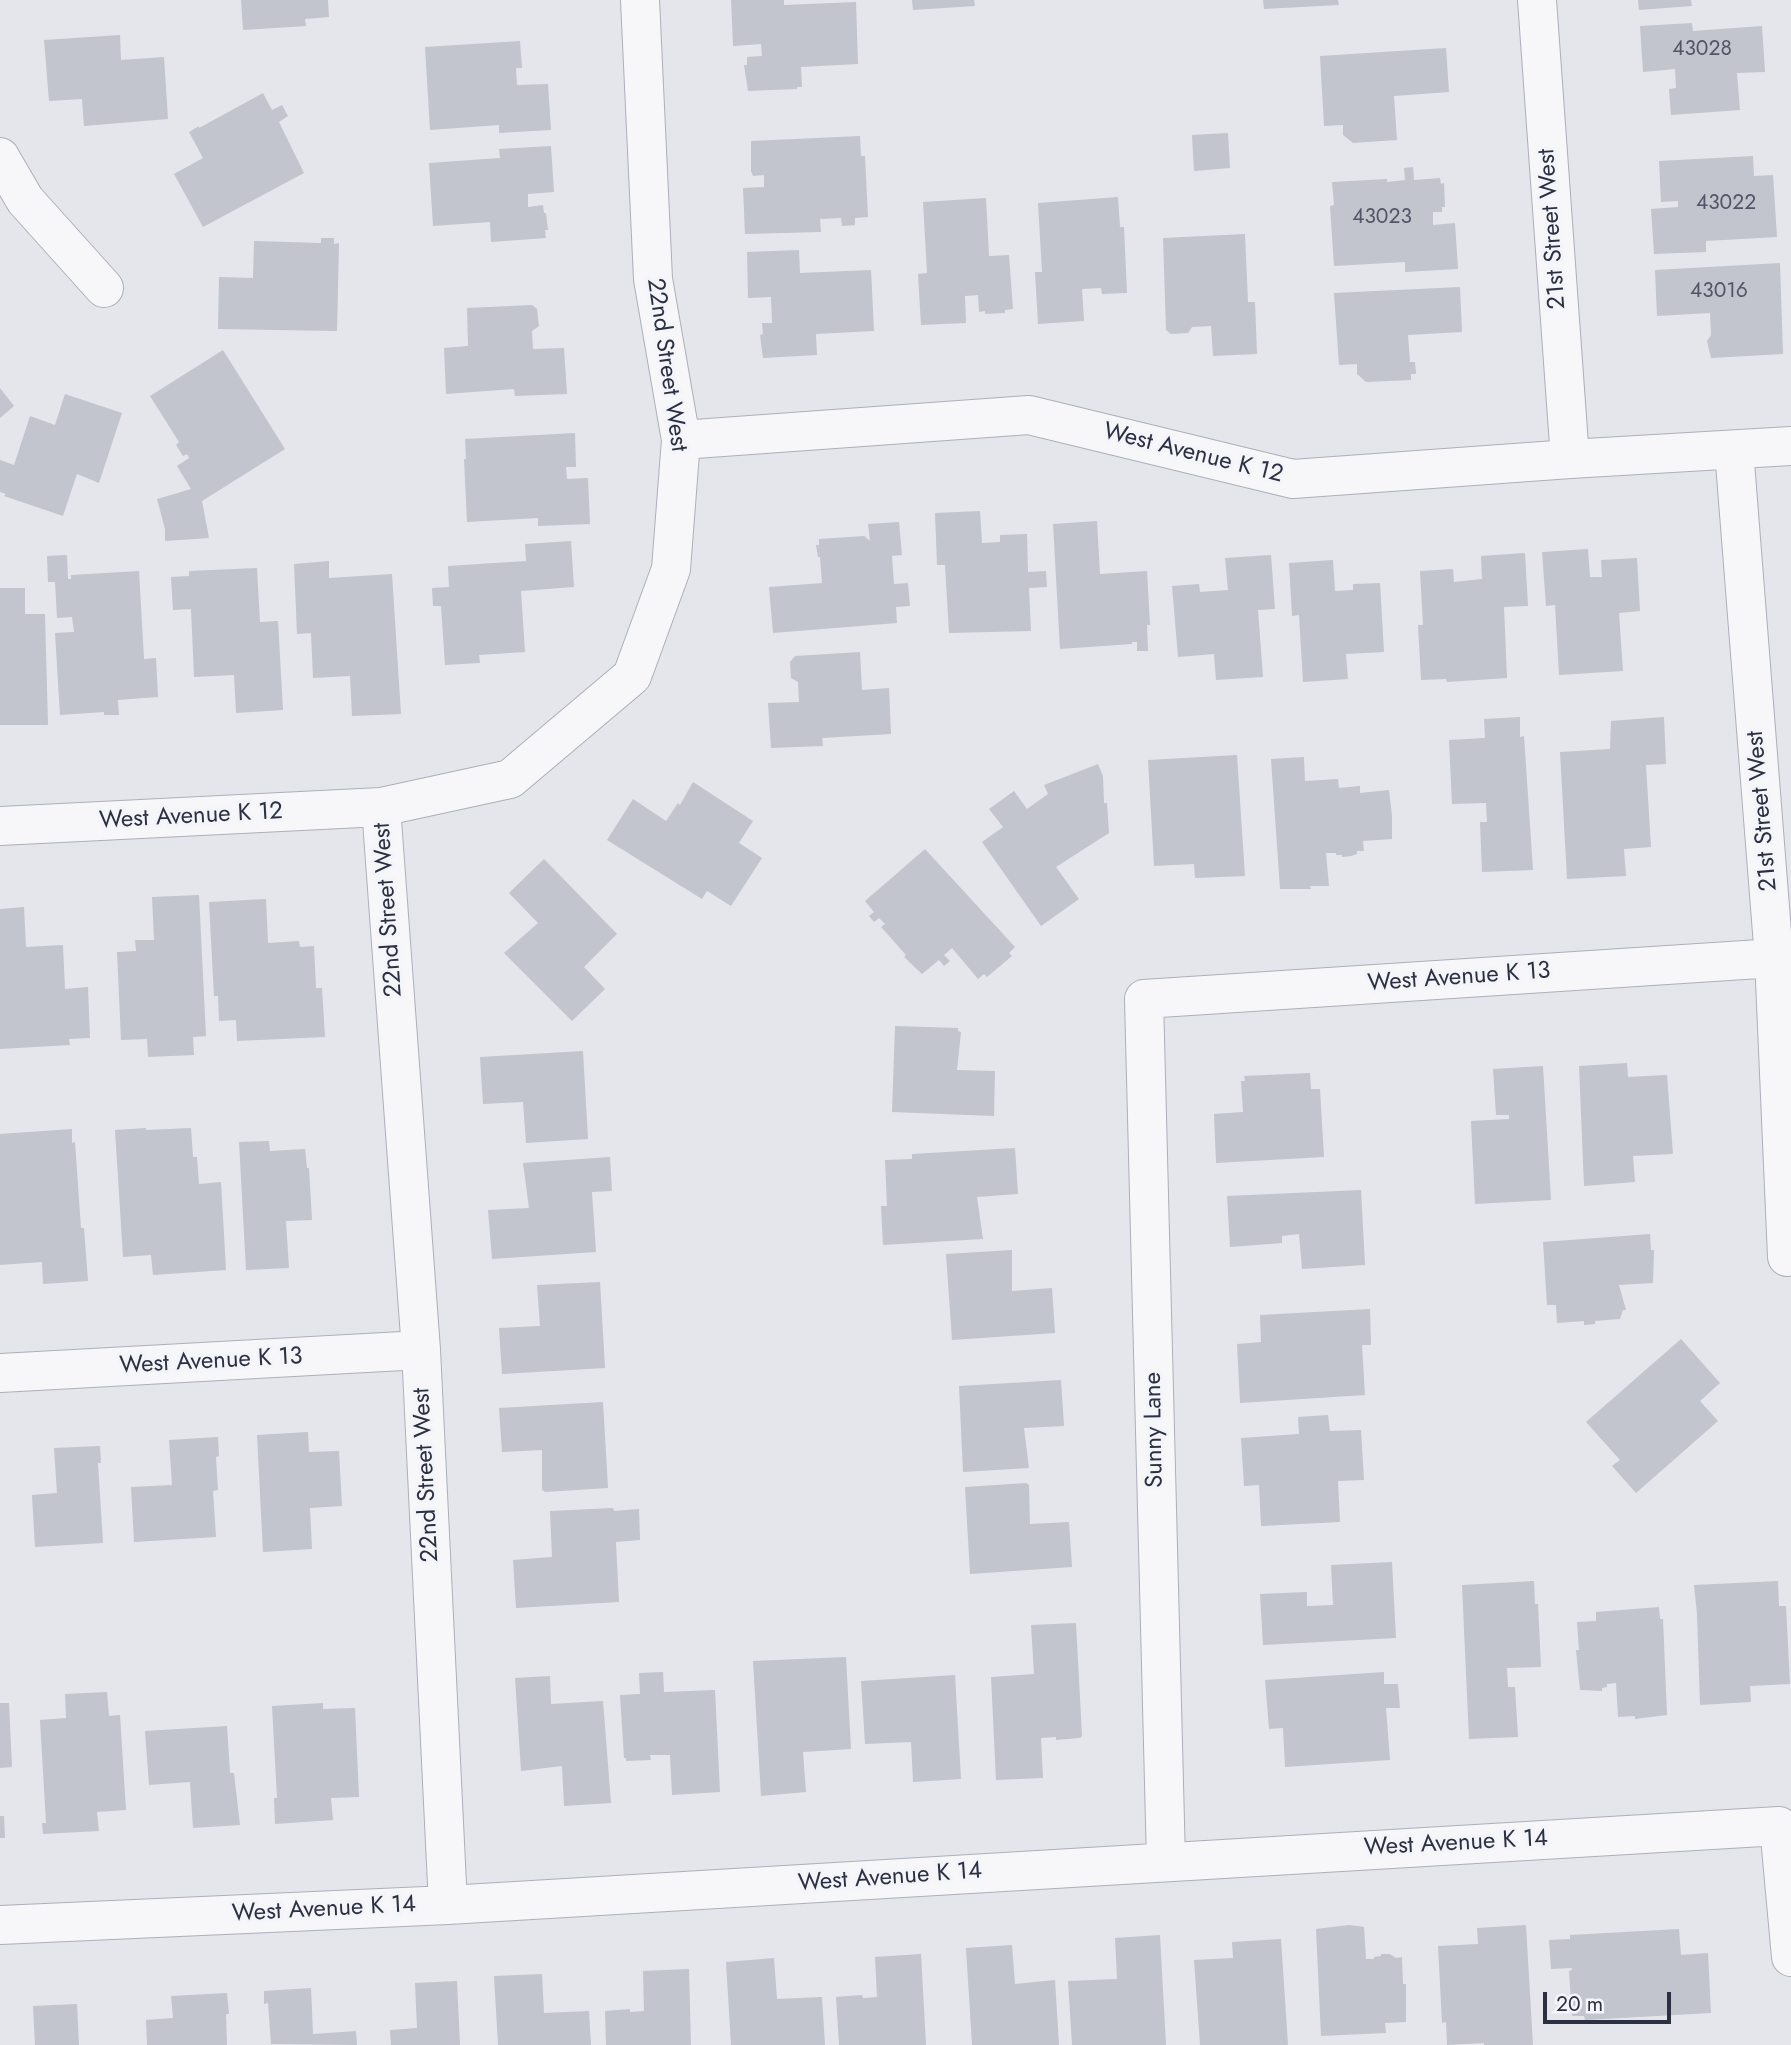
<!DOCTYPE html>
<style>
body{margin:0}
#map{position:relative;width:1791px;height:2045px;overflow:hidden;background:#e4e6eb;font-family:Jost,sans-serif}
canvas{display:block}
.scale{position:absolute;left:1543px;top:1992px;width:128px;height:32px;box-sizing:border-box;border:4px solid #2c3043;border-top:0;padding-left:9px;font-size:21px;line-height:24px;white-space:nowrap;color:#2c3043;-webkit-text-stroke:5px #f4f5f9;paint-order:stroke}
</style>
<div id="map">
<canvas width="1791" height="2045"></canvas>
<div class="scale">20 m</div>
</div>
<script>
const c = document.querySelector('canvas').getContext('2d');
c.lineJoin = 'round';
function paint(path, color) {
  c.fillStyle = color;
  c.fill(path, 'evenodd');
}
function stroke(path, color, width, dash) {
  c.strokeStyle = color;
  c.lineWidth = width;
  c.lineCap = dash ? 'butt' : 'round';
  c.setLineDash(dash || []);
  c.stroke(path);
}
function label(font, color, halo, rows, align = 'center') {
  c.font = font + ' Jost,sans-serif';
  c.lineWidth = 7;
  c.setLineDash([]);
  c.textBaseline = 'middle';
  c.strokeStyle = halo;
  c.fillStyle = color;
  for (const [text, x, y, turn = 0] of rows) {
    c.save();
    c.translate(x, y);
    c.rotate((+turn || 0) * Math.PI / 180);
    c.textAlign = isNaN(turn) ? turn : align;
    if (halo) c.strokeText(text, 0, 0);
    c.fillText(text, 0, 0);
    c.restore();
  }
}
paint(new Path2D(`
 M241 0H328L329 17 305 19 306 26 243 30Z
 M731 0H784V5L856 2 858 64 801 67 802 87H797V89L748 91 744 65H747V57L762 56 761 44 733 46Z
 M912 0H974L975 6 913 10Z
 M1263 0H1338L1339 5 1264 9Z
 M1638 0H1691L1692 6 1639 10Z
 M1692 23 1693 31 1762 26 1765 72 1737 73 1740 110 1671 115 1669 89 1676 88 1675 69 1643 72 1640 26Z
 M120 35 121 60 164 57 168 119 84 126 82 99 49 101 44 40Z
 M520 41 522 68H516L517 85 548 84 551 130 499 133V125L430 130 425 47Z
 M1446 48 1449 92 1394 96 1397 140 1353 143 1343 135V125L1324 126 1320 56Z
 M263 93 272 110 282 105 288 116 279 122 304 173 203 227 174 174 203 158 189 132 199 126V128Z
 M1228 133 1230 168 1194 171 1192 135Z
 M860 136 861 156H865L868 217 855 218V225L842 226 841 218 820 219 821 232 745 234 743 188 764 187V175L753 176 751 171V141Z
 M551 146 554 192 528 194V207L543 205 544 213H546L548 230H545L546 238 491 242 490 222 433 226 429 163 500 158 499 149Z
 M1753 156 1754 176 1773 175 1777 237 1706 241V252L1654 254 1651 209 1678 207V201L1661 202 1659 161Z
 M1413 167 1414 180 1440 178 1441 184 1444 183 1445 207H1442V212H1433V225L1455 223 1458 269 1405 272V262L1334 266 1330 206 1334 205 1332 182 1387 179V182L1405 180 1404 168Z
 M1118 197 1120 227H1124L1127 293 1102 294 1101 288 1082 289 1084 321 1038 324 1035 272H1042L1038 203Z
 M986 198 989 256 1009 255 1013 309 1005 310V313L985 314V311L979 312 978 295 965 296 966 323 921 325 918 274 927 273 923 202Z
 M1245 234 1248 302H1255L1257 354 1213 356 1211 326 1192 327 1188 333 1171 334 1166 330 1163 238Z
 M321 238H334V244L339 243 337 331 218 329 219 277 253 278 254 241 321 243Z
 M799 250 800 273 871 270 874 331 816 334 817 355 763 358 760 335 763 334 762 323H772L771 297 748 298 747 252Z
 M1780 263 1783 354 1711 358 1707 341 1711 335 1710 313 1657 316 1655 270Z
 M1460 287 1462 332 1408 335 1410 362H1415L1416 374H1411V380L1366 382 1357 374V364L1339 365 1334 293Z
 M532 305 537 309 539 326 532 331 533 349 564 348 567 394 515 396 514 389 446 394 444 348 468 346 467 308Z
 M223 350 285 449 202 501 209 538 165 541V529L157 499 191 489 177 466 189 458 187 454 183 456 176 445 179 442 150 396Z
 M0 388 14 406 0 418Z
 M65 394 122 413 99 483 77 474 63 516 4 496 6 494 0 492V460L14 465 30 416 55 425Z
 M575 433 576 467H566L567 479 588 478 590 524 538 526V518L467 522 464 459H466L465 439Z
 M980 511 982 543 1000 542V535L1027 534 1028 572 1046 571 1047 587 1029 588 1031 631 949 633 945 565H937L935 513Z
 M1097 521 1100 574 1147 571 1150 625H1147L1148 651H1137V642H1132V644L1060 649 1053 524Z
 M899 522 902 555 892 556 894 584 908 583 910 606 896 607 897 623 773 633 769 587 822 583 820 557H818L816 545H819V539L864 536 870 541 868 524Z
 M571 541 574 587 521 591 525 652 479 655 480 663 445 665 441 606H433L432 588 449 587 448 566 526 561 525 544Z
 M1588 549 1590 577H1602L1601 560 1637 558 1640 611 1619 613 1623 671 1559 675 1555 605 1546 606 1542 552Z
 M1525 553 1528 606 1504 607 1507 678 1447 682 1446 679 1421 680 1418 625H1423L1420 571 1453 569 1454 582 1482 579 1481 556Z
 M67 555 68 579H71V575L139 571 144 659 156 658 158 697 118 700 119 715H104V712L60 715 55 633 74 632 72 617 57 618 55 582H48L47 556Z
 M1271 555 1275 609 1258 610 1263 677 1216 680 1214 654 1178 657 1172 586 1199 584 1200 592 1228 590 1225 558Z
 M1333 560 1335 591 1353 590V584L1380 583 1384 652 1346 654 1348 679 1303 682 1299 615 1292 616 1289 563Z
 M329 561V578L392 574 401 714 352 716 350 676 313 678 311 633 297 634 294 564Z
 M257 568 260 622 278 621 283 710 236 713 234 675 194 677 191 609 173 610 171 577 189 576V571Z
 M0 588H25V614H45L48 725H0Z
 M860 652 862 690 889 688 891 734 822 738 823 746 771 748 768 703 799 702 798 682 791 678 790 662 795 656Z
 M1520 717V737L1524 736 1533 870 1482 872 1480 822H1487L1486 803 1452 804 1449 740 1485 738 1484 719Z
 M1664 717 1666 764 1646 765 1651 847 1624 849 1626 876 1567 879 1560 752 1610 749 1611 721Z
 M1237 755 1245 876 1195 878 1194 864 1154 866 1148 760Z
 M1304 757 1305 781 1338 779 1339 788 1360 786V793L1389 790 1392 816V839L1363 841 1364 851H1357V854L1351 856 1342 857V855H1336V853H1326L1329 886H1310L1311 889H1280L1271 759Z
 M1098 764 1103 776 1104 803H1107L1109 833 1056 867 1079 899 1041 926 982 842 1003 827 989 809 1014 791 1027 809 1048 794 1044 785Z
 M693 782 753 821 739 843 762 858 731 906 707 891 702 899 607 840 633 799 666 821 678 803 680 805Z
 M925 849 1015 947 1009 953 1012 956 987 977 984 974 978 979 952 948 944 955 950 961 944 966 939 960 922 974 904 957 906 955 881 927 885 924 879 918 874 922 869 916 874 912 865 901Z
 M544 859 617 934 584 967 605 989 572 1021 504 953 538 923 509 893Z
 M199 895 206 1036 193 1037 194 1055 148 1057 147 1039 121 1040 117 952 136 951 135 940H154L152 897Z
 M266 899 268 943 299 941 300 947 314 946 316 988H322L325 1037 237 1041 236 1020 219 1021 218 996H214L209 902Z
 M24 907 26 947 63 945 65 989 88 987 90 1038 69 1039 70 1045 0 1049V909Z
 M895 1026 958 1028V1031L961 1032 957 1070 995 1071 994 1116 892 1112Z
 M583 1051 588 1139 526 1143 523 1102 483 1104 480 1057Z
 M1627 1063 1628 1077 1667 1075 1673 1154 1633 1156 1635 1182 1584 1186 1579 1066Z
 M1543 1066 1551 1200 1475 1204 1471 1121 1509 1119V1115H1496L1493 1069Z
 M1310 1073 1311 1089H1320L1324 1157 1216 1163 1214 1114 1243 1112 1241 1081H1245L1244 1076Z
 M146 1128V1130L191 1128 193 1157H197L199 1184 221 1182 226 1270 153 1275 151 1255 123 1257 115 1130Z
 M72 1129V1143L75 1142 81 1228H84L88 1281 43 1284 42 1262 0 1265V1134Z
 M269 1141 270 1151 305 1149 307 1168H309L312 1220 286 1221 289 1268 246 1270 239 1142Z
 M1015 1148 1018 1194 977 1197 983 1239 883 1245 881 1206H887L885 1160 912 1159V1154Z
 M610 1157 612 1191 592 1192 596 1252 492 1259 488 1210 529 1208 523 1163Z
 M1361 1190 1365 1265 1302 1269 1299 1234 1282 1236V1243L1230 1247 1227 1196Z
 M1650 1234 1651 1250H1654L1653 1283 1619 1285 1626 1310H1623L1620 1319 1595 1321V1324L1584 1325V1321L1557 1323 1556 1305H1547L1543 1242Z
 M1012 1250V1291L1052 1288 1055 1333 952 1340 946 1254Z
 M600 1282 605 1368 502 1374 499 1328 540 1326 537 1285Z
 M1370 1309 1371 1345H1362L1365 1395 1240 1403 1237 1344 1261 1342 1260 1315Z
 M1681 1339 1720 1383 1700 1401 1718 1421 1636 1493 1612 1466 1620 1460 1586 1422Z
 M1061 1380 1064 1426 1024 1428 1029 1468 963 1472 959 1386Z
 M603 1402 608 1488 545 1492 542 1490V1450L502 1452 499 1408Z
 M1328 1415 1330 1431 1361 1430 1364 1480 1338 1481 1340 1522 1261 1526 1259 1485 1244 1486 1241 1438 1299 1434 1298 1417Z
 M308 1432 309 1452 339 1451 342 1506 310 1508 312 1549 263 1552 257 1435Z
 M218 1437 219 1456 216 1457 218 1490 213 1491 216 1537 134 1542 131 1487 172 1485 169 1440Z
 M100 1446 101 1463H98L103 1543 35 1547 32 1495 57 1493 54 1448Z
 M1026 1483 1029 1485 1030 1524 1069 1522 1072 1567 970 1574 965 1487Z
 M613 1508 614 1511 639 1509 640 1540 616 1542 619 1602 516 1608 513 1560 552 1557 550 1511Z
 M1392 1562 1396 1638 1263 1645 1260 1594 1307 1592V1606L1333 1605 1331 1565Z
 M1534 1581 1535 1604H1538L1541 1667 1507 1668 1508 1687H1515L1518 1737 1469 1739 1462 1585Z
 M1778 1581 1779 1606H1786L1790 1684 1750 1686 1751 1702 1700 1705 1697 1614 1694 1585Z
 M1659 1607 1660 1619H1663L1667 1715 1635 1719V1716L1618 1717 1616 1683 1607 1684V1687L1602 1688V1691L1580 1690 1576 1650H1579L1577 1622 1596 1621V1612Z
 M1076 1623 1082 1736 1080 1738 1056 1740V1737L1041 1738 1043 1778 996 1780 991 1677 1034 1674 1031 1625Z
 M846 1657 851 1749 803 1752 806 1792 761 1796 753 1661Z
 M663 1672 664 1692 715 1690 720 1792 672 1795 670 1755H650L651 1760 626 1761V1758H624L620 1695 640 1694 639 1673Z
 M1384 1672V1684H1398L1400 1708H1386L1390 1760 1285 1767 1283 1728 1269 1729 1265 1680Z
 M955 1675 961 1779 913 1782 911 1742 865 1744 861 1681Z
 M550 1676 551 1704 603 1701 611 1803 564 1806 562 1766 521 1771 515 1678Z
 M107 1692 109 1716 120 1715 126 1810 97 1812 99 1831 43 1834 42 1823H46L40 1720 66 1718 65 1694Z
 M0 1703H9L12 1767 0 1768Z
 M323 1703V1709L355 1708 359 1797 331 1798 333 1820 275 1824 274 1798H277L272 1706Z
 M227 1726 230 1773H234L240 1825 193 1828 190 1782 149 1785 145 1731Z
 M0 1816H4L5 1838H0Z
 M1349 1925 1364 1927 1366 1959H1374V1957L1381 1956V1954H1390L1396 1958 1402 1957 1403 1984H1406V2022L1385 2023 1386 2033 1321 2036 1316 1929Z
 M1526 1925 1533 2045H1484V2043L1447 2045 1446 2022 1442 2023 1438 1946 1478 1944 1477 1928Z
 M1679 1929 1681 1955 1708 1953 1711 2013 1585 2020 1584 2016H1572L1569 1971 1572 1970V1968L1551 1969 1549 1940 1570 1939V1935Z
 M1160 1935 1166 2045H1072L1068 1981 1117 1979 1115 1938Z
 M1281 1939 1288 2045H1200L1194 1960 1233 1958 1232 1942Z
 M1012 1945 1015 1984 1055 1980 1059 2045H972L966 1948Z
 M921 1954 926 2045H839L836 1997 862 1995 863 1998 877 1997 875 1957Z
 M774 1958 777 1999 822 1997 825 2045H731L726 1962Z
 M689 1969 691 2045H606L605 2011 630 2009V2012L644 2011 643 1971Z
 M542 1974 544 2013 589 2011 591 2045H498L494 1976Z
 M457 1981 460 2045H391L390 2030 417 2028 415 1983Z
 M311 1988 313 2034 356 2031 357 2045 271 2044 268 2003 264 2004V1991Z
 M227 1993 229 2014H226L227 2045H147L146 2020 173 2018 171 1996Z
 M77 2004 79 2045H35L33 2006Z`), '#c2c4ce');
const minor = new Path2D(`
 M1537 0 1570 459
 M0 157 25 200 104 288
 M681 440 1029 415 1293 479 1570 459 1791 446
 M1734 450 1774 958 1787 1257
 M0 826 381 807
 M0 1373 421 1350
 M1166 1861 1144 999 1791 957
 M448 1905 421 1350 381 807 510 779 632 676 671 569 681 440 653 279 640 0
 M0 1925 448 1905 1779 1826 1791 1957`);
stroke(minor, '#adafb9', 40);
stroke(minor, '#f7f7fa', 38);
label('21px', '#525566', null, [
 ["43028",1702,50],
 ["43022",1726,204],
 ["43023",1382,218],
 ["43016",1719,292]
]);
label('24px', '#2c3043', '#f4f5f9', [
 ["21st Street West",1553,229,-94],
 ["22nd Street West",666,365,82],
 ["West Avenue K 12",1193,454,14],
 ["21st Street West",1763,811,-95],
 ["West Avenue K 12",191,817,-3],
 ["22nd Street West",389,910,-94],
 ["West Avenue K 13",1459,978,-4],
 ["West Avenue K 13",211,1362,-3],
 ["Sunny Lane",1155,1430,-91],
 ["22nd Street West",427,1475,-93],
 ["West Avenue K 14",1456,1844,-3],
 ["West Avenue K 14",890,1878,-4],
 ["West Avenue K 14",324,1910,-3]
]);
</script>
